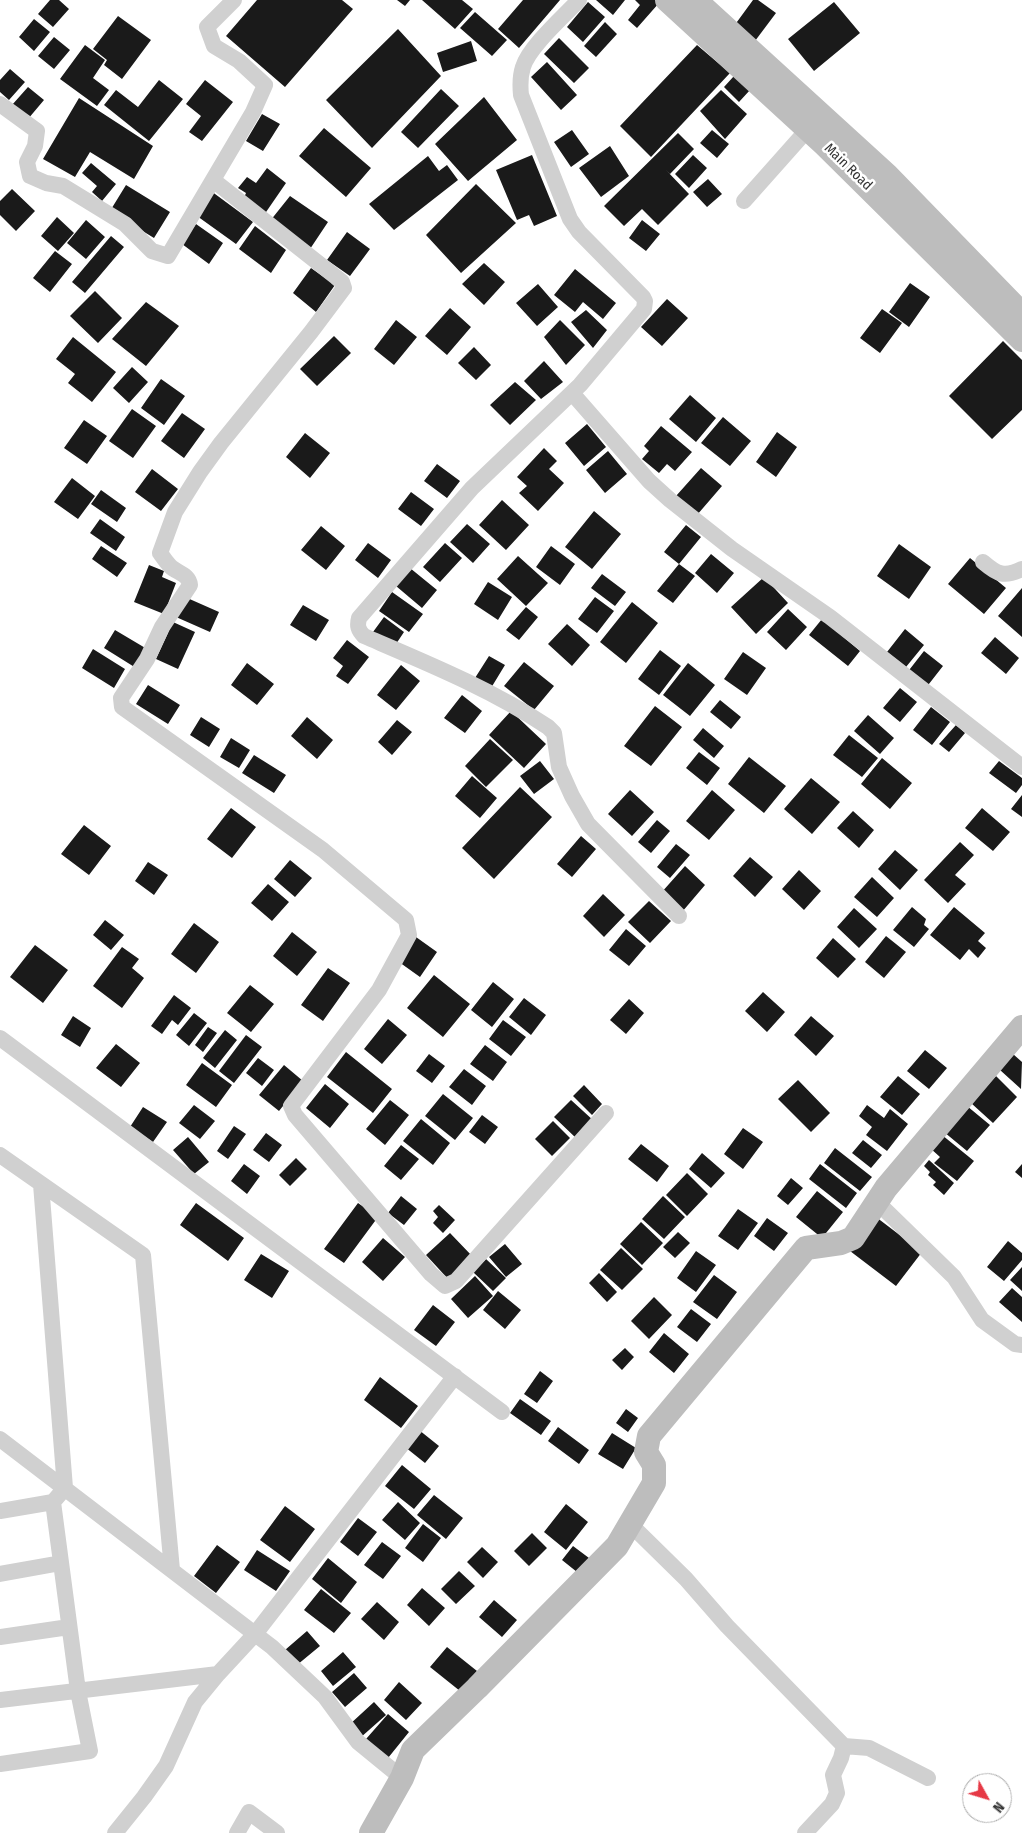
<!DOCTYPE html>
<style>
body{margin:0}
#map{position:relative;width:1022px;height:1833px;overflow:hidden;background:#fff;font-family:"Fira Sans Condensed",sans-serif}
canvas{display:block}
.north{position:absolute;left:962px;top:1773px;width:50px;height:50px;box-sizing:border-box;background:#fff;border:1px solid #adadad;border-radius:50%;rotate:129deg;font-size:14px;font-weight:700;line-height:20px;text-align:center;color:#333}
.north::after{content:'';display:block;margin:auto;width:18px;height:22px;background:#e63946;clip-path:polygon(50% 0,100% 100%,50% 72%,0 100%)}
</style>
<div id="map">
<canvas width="1022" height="1833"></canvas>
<div class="north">N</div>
</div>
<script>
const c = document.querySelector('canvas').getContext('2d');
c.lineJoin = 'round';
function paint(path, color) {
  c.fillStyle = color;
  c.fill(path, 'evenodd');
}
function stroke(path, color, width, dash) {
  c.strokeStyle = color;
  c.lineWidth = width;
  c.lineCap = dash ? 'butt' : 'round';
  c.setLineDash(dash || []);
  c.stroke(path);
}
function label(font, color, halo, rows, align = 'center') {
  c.font = font + ' "Fira Sans Condensed",sans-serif';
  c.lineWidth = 5;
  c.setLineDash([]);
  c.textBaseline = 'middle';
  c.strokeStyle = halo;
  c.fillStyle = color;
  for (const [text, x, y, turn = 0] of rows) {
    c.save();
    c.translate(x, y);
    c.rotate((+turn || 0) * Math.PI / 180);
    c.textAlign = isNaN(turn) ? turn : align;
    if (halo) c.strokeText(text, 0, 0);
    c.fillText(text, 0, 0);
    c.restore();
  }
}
paint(new Path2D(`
 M50 0H59L69 9 53 27 38 14Z
 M257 0H342L353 9 285 87 226 36Z
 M397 0H410L405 6Z
 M422 0H462L473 9 455 29Z
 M523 0H560L519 48 498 29Z
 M596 0H625L613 15Z
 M635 0H657L659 3 637 28 628 20 640 5Z
 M753 0H758L776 13 755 41 734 26Z
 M588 2 605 17 583 42 567 27Z
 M834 2 860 33 814 71 788 39Z
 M475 12 507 40 492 56 460 28Z
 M118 16 151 40 122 79 104 65 107 60 93 49Z
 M34 19 50 32 34 51 19 37Z
 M605 22 617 34 596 57 584 46Z
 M398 29 441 76 372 148 326 100Z
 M54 37 70 50 54 69 38 56Z
 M559 38 589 68 574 83 544 54Z
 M471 41 477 61 443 72 437 53Z
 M85 45 105 60 93 78 109 90 97 106 60 79Z
 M697 45 730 73 651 157 620 126Z
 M547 62 577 95 561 110 531 77Z
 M10 69 25 82 9 100 0 92V80Z
 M734 76 750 90 739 102 724 87Z
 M159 80 183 99 149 141 104 105 116 90 138 107Z
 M205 80 233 102 202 141 189 132 201 116 186 104Z
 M28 87 44 100 28 119 12 105Z
 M441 89 459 106 418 148 401 132Z
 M721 90 747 114 725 139 700 111Z
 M484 97 517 140 468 181 435 144Z
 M79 98 153 146 134 179 90 152 75 177 43 159Z
 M262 114 280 124 263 151 246 141Z
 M324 128 371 168 346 197 299 156Z
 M572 130 589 154 571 167 554 142Z
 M712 130 729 144 717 158 700 143Z
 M678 133 694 149 670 174 665 169 689 194 658 225 642 209 624 226 604 206Z
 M610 146 629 176 601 197 579 168Z
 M532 155 557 216 534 226 529 215 517 220 496 170Z
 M693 155 707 168 689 188 675 174Z
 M428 156 439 171 447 165 458 180 394 230 369 204Z
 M91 163 116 184 102 201 92 192 97 186 82 173Z
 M267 168 286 183 264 215 243 200 246 193 238 188 247 177 256 183Z
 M708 179 722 194 707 207 693 192Z
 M476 184 516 223 461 273 426 235Z
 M126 185 170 212 154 238 110 211Z
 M12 189 35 211 16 231 0 215V201Z
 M211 191 253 222 236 244 197 216Z
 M290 196 328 222 310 249 270 221Z
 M57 217 74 233 58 251 41 236Z
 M86 220 105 237 86 259 67 243Z
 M642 220 660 234 646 251 629 238Z
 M196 224 223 243 209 264 182 244Z
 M255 226 286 250 271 273 239 249Z
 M347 232 370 249 350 276 327 260Z
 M111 236 124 247 85 293 72 282Z
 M55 251 72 264 50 292 33 278Z
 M484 263 505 282 484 305 462 284Z
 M311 268 335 285 316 312 293 293Z
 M575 269 616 303 603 319 583 302 575 312 554 295Z
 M910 283 930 297 909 327 889 312Z
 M538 284 558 307 537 326 516 303Z
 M95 291 122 318 98 343 70 316Z
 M667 299 688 318 662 346 641 327Z
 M146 302 179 326 146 366 112 339Z
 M450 308 471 327 447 355 425 336Z
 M882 309 902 323 880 353 860 338Z
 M586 310 607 330 593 348 571 322Z
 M396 320 417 337 394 365 374 349Z
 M560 320 585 345 566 365 544 337Z
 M334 336 351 353 317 386 300 369Z
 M73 337 116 372 92 402 68 383 75 374 56 359Z
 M1003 341 1022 360V410L992 439 949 396Z
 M474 347 491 365 476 380 458 363Z
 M544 361 563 382 541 399 524 381Z
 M132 367 148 382 129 403 113 388Z
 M161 379 185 396 164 425 141 408Z
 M515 382 536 400 510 425 490 405Z
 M690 395 716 418 696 442 669 419Z
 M132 409 156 426 133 458 109 441Z
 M182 413 205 429 184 458 161 441Z
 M723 417 751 441 730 466 701 443Z
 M84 420 107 436 87 464 64 448Z
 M587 424 606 447 584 466 565 443Z
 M661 426 692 452 675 471 667 464 659 473 642 459 649 451 644 446Z
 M777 432 797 447 776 477 756 462Z
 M305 433 330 453 310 478 286 457Z
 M544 448 557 461 549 469 564 483 538 511 519 493 527 486 517 477Z
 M608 451 627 474 605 493 586 470Z
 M437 464 460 481 447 498 424 481Z
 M701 468 722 486 697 515 676 496Z
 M152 469 178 489 161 511 135 492Z
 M72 478 95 496 78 519 54 502Z
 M101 490 126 508 117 522 91 504Z
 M411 492 434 509 421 526 398 509Z
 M502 500 529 525 506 550 479 525Z
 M594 511 621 534 592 569 565 547Z
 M100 519 125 537 116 551 90 533Z
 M467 524 490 544 473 563 450 542Z
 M686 525 701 537 679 564 695 576 673 603 657 591 679 564 664 552Z
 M321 526 345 546 326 570 301 550Z
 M368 543 391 560 378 578 355 560Z
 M445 543 462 558 440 582 423 567Z
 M899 544 931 567 909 599 877 576Z
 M101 546 127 563 117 577 92 559Z
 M551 546 575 564 560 585 536 567Z
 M711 554 734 573 717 593 695 573Z
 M518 556 548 583 526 606 497 579Z
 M970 558 1006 588 984 614 948 584Z
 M149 565 164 571 162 577 176 583 164 614 134 602Z
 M410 568 437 590 422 608 396 586Z
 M602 574 626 592 615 606 591 588Z
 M764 577 788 603 756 634 731 607Z
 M488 582 512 597 498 620 474 604Z
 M1022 588V637L998 616Z
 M392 592 423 614 409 632 379 611Z
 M185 597 219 612 210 632 176 617Z
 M595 597 614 611 597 633 578 619Z
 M632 602 658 623 626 663 600 642Z
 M303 605 329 620 316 641 290 625Z
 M526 607 538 617 519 640 506 630Z
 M788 609 807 627 786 650 767 632Z
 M384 617 404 632 394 647 373 632Z
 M822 619 860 651 848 666 809 635Z
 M173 622 195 632 178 669 156 659Z
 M567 624 590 645 572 666 548 644Z
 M905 629 924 645 906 667 887 652Z
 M115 630 147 649 136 668 104 648Z
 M995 637 1019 658 1006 674 981 653Z
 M347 640 369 657 348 684 336 676 343 666 333 658Z
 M93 649 125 669 114 688 82 668Z
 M660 650 681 666 659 695 638 679Z
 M924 651 943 666 925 689 906 674Z
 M743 652 766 668 747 695 724 679Z
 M489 656 505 665 491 688 475 678Z
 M524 662 554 686 534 710 504 686Z
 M247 663 274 684 257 705 231 685Z
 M688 663 715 685 690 716 663 695Z
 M401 665 420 681 396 710 377 695Z
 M148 685 180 705 168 724 136 704Z
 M900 688 917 702 900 722 883 708Z
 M462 695 482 711 465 733 444 718Z
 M720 700 741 717 731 729 710 712Z
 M655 706 682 727 651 766 624 746Z
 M931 707 950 722 932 745 913 730Z
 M511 711 546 744 524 768 489 735Z
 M868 715 894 738 880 754 854 731Z
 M201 717 220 729 209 747 190 735Z
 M307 717 333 740 317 759 291 736Z
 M397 720 412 732 392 755 378 742Z
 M956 725 965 733 949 752 939 744Z
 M703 728 724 746 714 758 693 740Z
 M849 735 878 758 862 777 833 755Z
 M231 738 250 750 239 768 220 757Z
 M490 739 513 760 486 787 465 766Z
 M699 752 720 768 707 785 686 768Z
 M254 755 286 775 274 793 242 773Z
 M749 757 786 786 764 813 728 784Z
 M882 758 912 783 890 809 861 784Z
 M540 761 554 779 534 794 520 776Z
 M999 761 1022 778V785L1016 793 989 773Z
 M472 776 497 798 480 818 455 796Z
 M811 778 840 802 812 834 784 809Z
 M520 787 552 817 494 879 462 848Z
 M630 790 654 812 632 836 608 814Z
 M712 790 735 810 709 840 686 821Z
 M1022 795V817L1011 809Z
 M231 808 256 827 232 858 207 839Z
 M982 808 1010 832 993 851 965 828Z
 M853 811 874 830 859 848 837 828Z
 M657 820 670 831 651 853 638 842Z
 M84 825 111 846 89 875 61 854Z
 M581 836 596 849 572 877 557 864Z
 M960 842 974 855 955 875 966 884 948 903 924 880Z
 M676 844 690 855 670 878 657 867Z
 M895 850 918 870 900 890 878 869Z
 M750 857 773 877 755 897 733 876Z
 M290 860 312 878 295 897 274 879Z
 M148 862 168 875 154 895 135 881Z
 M685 866 705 885 682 912 661 893Z
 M799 870 821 891 804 910 782 889Z
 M872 877 894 898 877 917 854 897Z
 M268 884 289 902 272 921 251 903Z
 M603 894 625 915 604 937 583 916Z
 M649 901 671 921 650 943 628 922Z
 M912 907 926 919 924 925 929 929 914 947 893 930Z
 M954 907 985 933 978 941 986 948 978 958 969 949 960 960 930 935Z
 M854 908 877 929 859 948 837 927Z
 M105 920 124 935 111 950 93 935Z
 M194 923 219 942 196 973 171 954Z
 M626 929 646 946 629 966 609 950Z
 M292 932 317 952 297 976 273 956Z
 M886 936 906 952 884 978 865 962Z
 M416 937 437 952 420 977 399 962Z
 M833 938 856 959 838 978 816 958Z
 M35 945 68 970 43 1003 10 977Z
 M122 947 139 959 132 968 144 978 122 1008 93 986Z
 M328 968 350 983 323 1021 301 1005Z
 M434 975 470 1004 443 1037 407 1008Z
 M493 982 514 999 492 1027 471 1010Z
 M250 985 274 1004 251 1032 227 1013Z
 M763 992 785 1012 767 1032 745 1011Z
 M174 995 191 1008 178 1025 172 1020 162 1034 151 1026Z
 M524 998 546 1015 531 1035 509 1017Z
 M629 999 644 1013 626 1034 610 1020Z
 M194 1013 207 1023 189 1046 176 1035Z
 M73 1016 91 1028 80 1047 61 1035Z
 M811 1016 834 1036 816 1056 794 1035Z
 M388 1019 407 1035 382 1064 364 1049Z
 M503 1020 526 1037 511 1056 489 1039Z
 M208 1027 217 1033 203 1052 195 1045Z
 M225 1030 237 1040 215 1068 203 1058Z
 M246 1035 262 1047 234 1083 219 1071Z
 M116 1044 140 1063 121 1087 96 1068Z
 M485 1045 507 1062 493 1081 470 1064Z
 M925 1050 947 1068 929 1089 907 1071Z
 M346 1052 392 1089 373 1113 327 1077Z
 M429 1054 445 1066 432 1083 416 1071Z
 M1013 1054 1022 1062 1021 1089 1000 1070Z
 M258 1058 274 1070 262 1086 246 1073Z
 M202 1063 232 1085 216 1107 186 1085Z
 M284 1065 303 1081 279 1111 259 1095Z
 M464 1069 486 1086 472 1105 449 1087Z
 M898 1076 920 1094 902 1115 880 1097Z
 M996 1076 1017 1097 993 1123 971 1103Z
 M798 1080 830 1113 811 1132 778 1099Z
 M325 1084 349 1104 330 1128 306 1108Z
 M584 1085 602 1104 592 1115 573 1096Z
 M443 1094 473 1118 455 1140 425 1116Z
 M390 1100 409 1115 385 1145 366 1129Z
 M571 1100 594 1121 577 1139 554 1117Z
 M194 1105 215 1121 200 1139 179 1123Z
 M867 1105 884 1118 890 1109 908 1124 887 1151 866 1135 872 1127 859 1116Z
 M967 1106 990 1125 967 1151 944 1132Z
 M143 1107 167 1122 153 1142 130 1127Z
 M482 1115 498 1127 485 1144 469 1132Z
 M421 1119 450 1143 433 1165 403 1141Z
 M553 1121 570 1138 552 1156 535 1139Z
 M234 1126 246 1134 228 1159 217 1151Z
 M743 1128 763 1142 743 1169 724 1154Z
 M266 1133 282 1145 269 1162 253 1150Z
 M942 1135 974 1161 957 1181 934 1163 940 1157 930 1148Z
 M188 1137 209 1162 194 1174 173 1150Z
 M863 1140 882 1155 871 1168 852 1153Z
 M641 1144 669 1166 657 1182 628 1159Z
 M401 1145 419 1159 401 1180 384 1166Z
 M835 1148 872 1177 860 1191 824 1163Z
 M702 1153 725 1173 711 1188 689 1169Z
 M296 1158 307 1169 290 1186 279 1175Z
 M929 1160 954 1183 944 1195 933 1185 936 1182 928 1175 930 1172 924 1166Z
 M244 1164 260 1176 247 1194 231 1181Z
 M820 1164 857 1193 846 1208 809 1179Z
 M1022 1164V1178L1015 1172Z
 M687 1173 708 1194 687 1216 666 1195Z
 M791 1178 803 1188 788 1205 777 1196Z
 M817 1191 843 1212 822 1238 796 1217Z
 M401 1196 417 1209 404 1225 388 1213Z
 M663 1196 685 1217 664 1239 642 1219Z
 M196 1203 244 1238 228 1261 180 1225Z
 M358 1203 378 1217 344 1263 324 1249Z
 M439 1205 455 1220 443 1233 433 1223 438 1217 433 1211Z
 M738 1209 758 1223 738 1250 718 1236Z
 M876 1217 922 1252 896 1286 850 1251Z
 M767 1218 788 1233 774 1251 754 1236Z
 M641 1222 663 1243 642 1265 620 1244Z
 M678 1232 690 1243 675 1258 663 1247Z
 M450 1233 473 1257 449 1280 426 1255Z
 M383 1238 405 1257 383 1281 362 1262Z
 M1008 1241 1022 1253V1260L1004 1281 987 1267Z
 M505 1244 522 1264 506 1277 489 1257Z
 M621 1248 643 1269 622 1290 600 1270Z
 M696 1251 716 1265 696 1292 677 1278Z
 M261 1254 289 1271 272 1298 244 1280Z
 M486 1259 506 1278 493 1291 473 1272Z
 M1022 1267V1291L1010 1280Z
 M599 1273 617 1292 607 1302 589 1283Z
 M714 1275 737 1292 717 1319 693 1302Z
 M475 1276 493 1296 468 1318 451 1299Z
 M1012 1288 1022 1297V1322L999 1302Z
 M498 1291 521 1310 505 1329 483 1310Z
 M654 1297 672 1315 649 1339 631 1321Z
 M433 1305 455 1322 436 1346 414 1330Z
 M691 1309 711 1324 697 1342 677 1327Z
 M664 1333 689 1354 674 1373 649 1352Z
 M625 1348 634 1357 622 1370 612 1360Z
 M540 1371 553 1381 537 1403 524 1394Z
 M380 1377 418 1406 401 1428 364 1400Z
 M520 1399 551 1421 541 1435 510 1413Z
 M626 1409 638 1418 628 1432 616 1423Z
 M558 1427 589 1450 579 1464 548 1441Z
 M419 1430 439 1446 425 1463 405 1447Z
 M612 1433 636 1448 623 1469 598 1454Z
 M402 1465 431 1489 414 1509 385 1486Z
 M434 1495 463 1518 446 1539 417 1515Z
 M398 1502 420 1523 405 1540 382 1520Z
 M566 1504 588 1522 566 1550 544 1532Z
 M285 1506 315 1529 290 1562 260 1540Z
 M358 1518 377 1532 358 1556 340 1542Z
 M423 1524 441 1538 423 1562 405 1548Z
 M532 1533 547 1548 529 1566 514 1551Z
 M382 1542 401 1556 383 1579 364 1565Z
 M217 1545 240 1562 216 1593 194 1576Z
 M573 1546 589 1558 577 1572 562 1560Z
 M482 1547 498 1562 483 1578 467 1562Z
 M257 1550 290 1571 276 1591 244 1570Z
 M328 1558 357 1582 341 1603 312 1579Z
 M459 1571 475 1586 456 1604 441 1589Z
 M422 1588 445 1608 429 1626 407 1605Z
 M321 1589 351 1613 334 1633 304 1610Z
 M494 1600 517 1620 502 1637 479 1617Z
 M377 1602 399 1622 384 1640 361 1619Z
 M307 1631 320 1646 297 1665 285 1650Z
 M447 1647 477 1671 460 1691 430 1667Z
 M343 1652 356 1667 333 1686 321 1671Z
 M354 1673 367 1688 345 1707 332 1692Z
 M399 1682 422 1703 406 1720 384 1700Z
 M374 1702 386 1715 360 1738 349 1725Z
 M388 1714 409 1732 388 1758 366 1739Z`), '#1a1a1a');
stroke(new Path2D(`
 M579 0C563 17 529 47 523 67 520 76 520 85 521 95L570 219 579 232 643 297 645 301 644 309 580 385 472 488 359 618C357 626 358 630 364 636 427 663 491 689 548 727L554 733 559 767 572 796 588 824 679 916
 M0 104 37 131 35 146 27 162 30 176 46 183 63 186 125 224 152 251 168 256 253 112 265 85 239 61 214 46 207 27 234 0
 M213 180 336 277 342 282 344 288 311 332 221 443 200 472 175 512 160 553C163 557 166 562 170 566 177 573 189 574 190 585L162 627 147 659 121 698 122 707 323 850 406 920 409 935 379 990 291 1106 295 1115 431 1274 445 1286 456 1281 606 1113
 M744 201 808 129
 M572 393 649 481 670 500 732 549 830 617 1022 767
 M983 562C997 574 1004 578 1022 569
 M0 1038 502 1412
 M0 1155 143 1255 172 1570
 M877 1202 954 1277 982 1320 1015 1344 1022 1345
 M0 1439 272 1647 325 1697 358 1742 402 1778
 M0 1511 53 1502 65 1488 41 1184
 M630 1524 686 1579 727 1626 844 1746 841 1758 833 1775 837 1793 832 1804 805 1833
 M0 1574 61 1563
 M0 1637 69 1627
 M0 1700 218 1674
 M844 1746 869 1748 928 1778
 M0 1764 90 1751 78 1691 53 1502
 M115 1833 144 1797 166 1766 195 1702 218 1674 255 1634 455 1376
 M237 1833 249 1812 277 1833`), '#d0d0d0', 16);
stroke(new Path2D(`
 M667 0 825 145 1022 340
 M695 0 887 175 1022 314
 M371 1833 402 1778 413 1750 477 1688 617 1546 654 1483V1465L646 1452 649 1436 806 1248 841 1243 853 1238 886 1188 1022 1027`), '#bdbdbd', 24);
label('14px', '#333', '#fff', [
 ["Main Road",848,167,44]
]);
</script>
